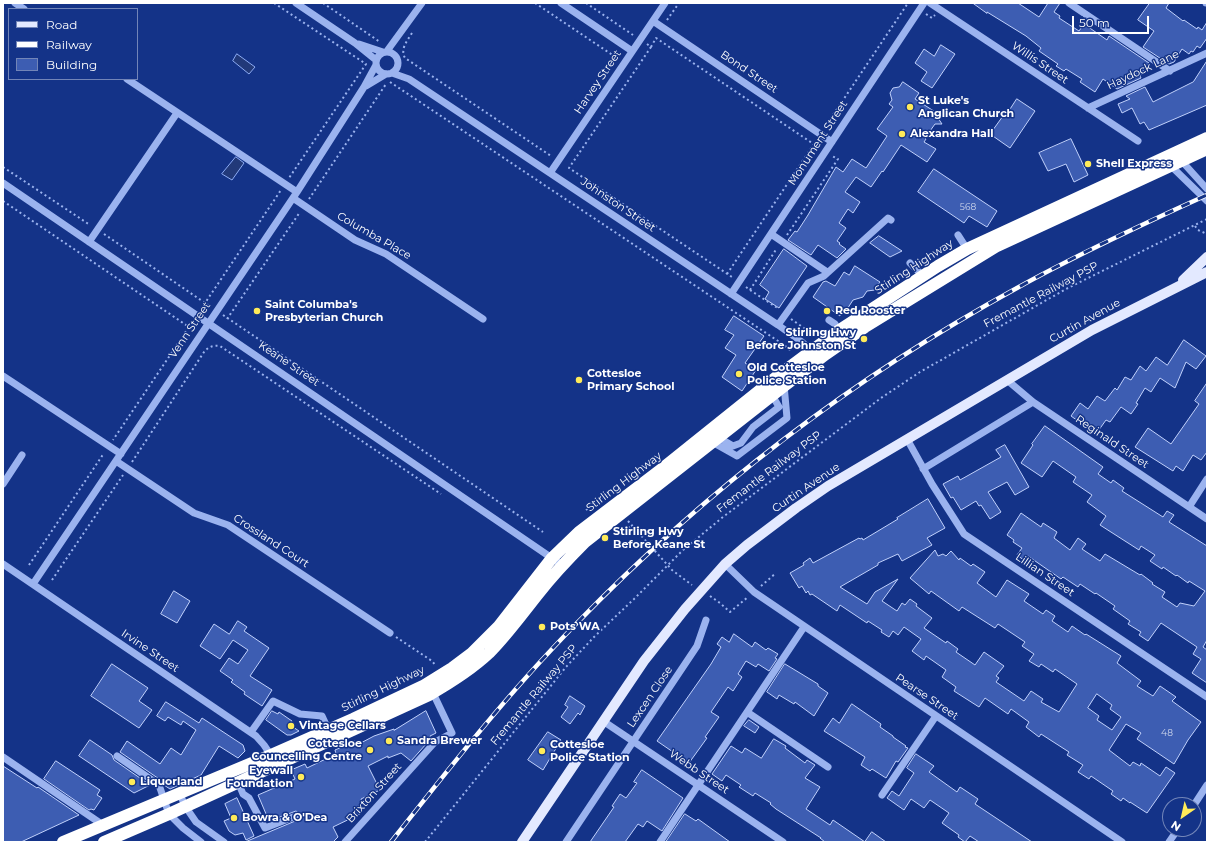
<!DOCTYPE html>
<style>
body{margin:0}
#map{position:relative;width:1210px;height:845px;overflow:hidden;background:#143388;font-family:Montserrat,sans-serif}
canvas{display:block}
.frame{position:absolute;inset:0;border:4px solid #fff;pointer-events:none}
.legend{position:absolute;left:8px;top:8px;width:130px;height:72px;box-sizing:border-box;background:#143388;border:1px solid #7285b8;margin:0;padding:5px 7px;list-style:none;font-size:12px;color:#fff}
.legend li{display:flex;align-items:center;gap:8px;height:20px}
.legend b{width:20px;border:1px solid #7285b8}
.north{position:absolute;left:1162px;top:797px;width:40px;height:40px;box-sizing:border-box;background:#143388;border:1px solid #7285b8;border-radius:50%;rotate:214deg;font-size:11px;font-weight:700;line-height:16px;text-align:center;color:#fff}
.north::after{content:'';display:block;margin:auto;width:14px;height:18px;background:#ffeb59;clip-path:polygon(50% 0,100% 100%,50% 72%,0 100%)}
.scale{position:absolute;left:1072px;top:16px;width:77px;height:18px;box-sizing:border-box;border:2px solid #fff;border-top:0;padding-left:5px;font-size:12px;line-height:14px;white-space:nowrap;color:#fff;-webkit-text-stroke:3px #143388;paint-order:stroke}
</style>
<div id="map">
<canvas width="1210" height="845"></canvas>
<div class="frame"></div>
<ul class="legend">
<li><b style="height:5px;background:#e3e9ff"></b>Road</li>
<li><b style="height:5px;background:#fff"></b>Railway</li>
<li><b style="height:11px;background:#3d5db2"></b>Building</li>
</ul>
<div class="north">N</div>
<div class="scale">50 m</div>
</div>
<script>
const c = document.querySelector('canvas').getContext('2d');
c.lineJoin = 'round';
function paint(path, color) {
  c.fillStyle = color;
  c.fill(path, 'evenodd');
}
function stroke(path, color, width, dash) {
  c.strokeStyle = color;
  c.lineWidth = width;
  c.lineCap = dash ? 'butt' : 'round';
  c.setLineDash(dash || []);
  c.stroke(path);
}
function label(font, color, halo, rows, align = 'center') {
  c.font = font + ' Montserrat,sans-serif';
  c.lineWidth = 3;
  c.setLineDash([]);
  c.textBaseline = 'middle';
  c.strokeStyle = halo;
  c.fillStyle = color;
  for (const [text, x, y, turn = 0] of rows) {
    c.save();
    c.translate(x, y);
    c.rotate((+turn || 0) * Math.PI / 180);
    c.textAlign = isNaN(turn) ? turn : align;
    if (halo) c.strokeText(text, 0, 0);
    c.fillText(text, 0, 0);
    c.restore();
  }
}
const water = new Path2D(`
 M237 54 255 67 249 74 233 61Z
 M236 157 244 163 232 180 222 174Z`);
paint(water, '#223979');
stroke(water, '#8dabf2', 1);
const building = new Path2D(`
 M973 3H1018L1039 17 1048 3H1060L1054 12 1060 16 1059 18 1079 31 1084 24 1107 40 1109 36 1149 63 1140 76 1141 78 1117 89 1103 79 1095 92 1080 82 1082 79 1066 69 1064 71 1056 66 1058 64 1039 51 1041 48 1026 36 987 12V13Z
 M1150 3H1169L1166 8 1183 21 1184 20 1197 29 1198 27 1202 30 1207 22V38L1200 48 1197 46 1193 52 1191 51 1189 54 1182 49 1174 62 1169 64 1143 47 1154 31 1138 20Z
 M941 45 955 54 932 88 921 81 927 72 915 63 924 49 934 56Z
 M1207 61V105L1149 130 1144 122 1140 124 1132 108 1122 113 1118 104 1130 99 1126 96 1145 87 1153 102 1193 82Z
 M903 82 919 93 915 99 940 115 938 118 942 124H935L925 138 926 139 924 142 936 149 927 162 901 145 883 172 882 171 871 187 856 177 845 192 860 202 853 213 848 209 839 223 846 228 837 241 840 243 839 244 846 249 837 258 818 245 811 255 788 240 795 231 797 232 808 215 836 167 843 172 852 159 866 168 887 136 877 129 893 107 889 104 892 100 890 93 893 88 899 87Z
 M1017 99 1035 111 1010 148 990 134 1008 109 1009 110Z
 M1071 139 1088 175 1074 182 1066 164 1048 171 1039 153Z
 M934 169 997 211 987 227 969 216 964 223 918 192Z
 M879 236 902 251 890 257 870 243Z
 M784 249 807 266 779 308 765 299 769 292 760 285Z
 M855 266 880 282 875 290 867 291 863 297 853 300 844 314 842 313 840 316 813 297 823 282 826 281 835 286 844 272 849 275Z
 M734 316 764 336 745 363 756 370 742 391 722 377 736 355 725 348 734 335 725 330Z
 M1184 340 1206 356 1196 369 1186 362 1175 388 1160 378 1151 392 1145 388 1136 403 1138 404 1131 414 1121 407 1110 422 1106 420 1096 434 1071 416 1080 403 1088 409 1097 396 1105 401 1115 388 1117 390 1125 377 1131 380 1140 366 1146 371 1156 357 1167 365Z
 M1207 383V452L1201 460 1193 455 1183 471 1176 466 1173 471 1135 447 1148 428 1171 444 1199 404 1195 401Z
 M1045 426 1103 467 1098 474 1111 483 1113 480 1124 488 1122 491 1163 517 1167 511 1174 515 1169 522 1207 546V640L1203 647 1207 650V683L1192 673 1201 659 1193 654 1197 647 1161 623 1148 641 1139 635 1141 632 1128 624 1130 621 1113 609 1115 606 1096 593 1095 594 1080 584 1078 587 1063 577 1061 579 1028 556 1025 561 1017 555 1022 548 1013 542 1014 540 1007 535 1021 513 1041 527 1043 523 1057 532 1054 538 1070 550 1078 538 1086 544 1082 549 1100 561 1105 554 1140 575 1141 574 1153 583 1152 584 1165 592 1162 597 1177 607 1180 603 1194 606 1205 591 1189 581 1188 583 1177 575 1176 576 1163 567 1162 569 1150 561 1155 555 1141 546 1139 550 1100 525 1106 516 1087 502 1092 495 1073 482 1076 477 1053 461 1042 477 1021 463 1033 445 1032 444Z
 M1005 445 1029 487 1015 495 1007 482 988 492 1001 512 990 519 981 505 979 506 976 501 961 510 953 497 951 498 943 484 958 476 960 480 1001 457 996 450Z
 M928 499 945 528 927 538 932 545 902 561 898 554 878 563V565L840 587 867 604 875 592 898 579 882 601 897 611 902 603 905 605 910 599 917 604 916 606 932 618 924 628 946 643 947 641 958 649 956 652 975 665 984 652 1004 666 996 676 999 678 996 682 1024 701 1031 691 1043 699 1041 702 1059 712 1077 684 1055 669 1053 672 1041 664 1039 667 1029 661 1034 654 1022 646 1025 642 998 624 995 628 962 607 959 611 931 591 929 594 910 578 935 550 938 556 943 554 946 556 951 551 959 560 960 558 971 566 973 564 985 572 977 583 996 597 1007 580 1029 594 1024 601 1043 614 1046 610 1055 616 1052 621 1068 632 1072 626 1085 635 1086 634 1121 656 1117 663 1141 681 1137 686 1153 696 1160 686 1176 697 1172 701 1201 722 1188 740 1174 764 1137 739 1141 733 1126 724 1109 750 1130 766 1133 762 1140 766 1141 763 1160 776 1166 767 1175 773 1147 813 1130 802V803L1123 798 1121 801 1111 794 1113 791 1091 776 1089 779 1078 772 1083 765 1067 755 1069 752 1041 734 1039 737 1026 727 1029 722 1011 709 1008 714 985 698 979 707 954 691 956 687 942 677 946 670 926 656 924 660 912 651 921 639 904 627 898 635 893 631 889 637 881 632 882 630 868 621 867 623 840 605 837 611 812 594 810 595 808 591 806 593 802 586 799 588 790 573 804 565 803 563 810 558 813 563 859 538 860 539 862 538 863 540 898 519 897 518ZM1097 694 1112 705 1110 709 1121 717 1112 730 1097 720 1099 716 1088 708Z
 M174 591 190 601 177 623 161 614Z
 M238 621 247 627 244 631 269 648 250 676 272 690 262 706 244 694 245 692 231 682 233 680 220 671 229 658 238 664 248 650 233 640 220 659 200 646 214 624 229 634Z
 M734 634 752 647 755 642 766 650 768 648 778 654 775 658 777 659 769 671 758 664 756 667 746 661 738 674 742 677 733 691 728 687 711 712 719 717 705 737 707 738 689 763 657 741 711 664 721 647 717 644 722 637 729 642Z
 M112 664 148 688 139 701 152 710 139 728 91 696Z
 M785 664 818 684V686L828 693 814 716 795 702 794 704 779 695 777 699 767 692Z
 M570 696 585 706 580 715 578 713 570 724 561 717 568 707 565 705Z
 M166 702 199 723 202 718 243 745 245 751 238 758 219 746 201 775 170 789 164 785 162 781 120 752 127 741 160 764 171 748 181 755 196 730 183 721 181 725 168 717 165 721 157 716Z
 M852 704 881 724 880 727 893 736V737L906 746 905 747 908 748 898 762 896 761 886 778 872 769 870 771 861 765 865 757 824 731 833 718 839 723Z
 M272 711 278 714 279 712 289 719 292 721 290 725 299 731 291 735H287L266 720Z
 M426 711 436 733 430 736 431 738 424 741 427 743 411 761 401 753 388 758V756L368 766 380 790 361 799 363 804 357 807 360 814 333 827 338 837 333 842H245L300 819V814L296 811 269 821 258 795 295 779 291 770 305 764 307 768 336 754 335 750 355 741 357 745 374 736 394 729V730Z
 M749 720 759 727 755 733 744 726Z
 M548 732 561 740 543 770 528 760Z
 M774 739 786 746 785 748 805 763 807 760 815 765 805 778 820 787 806 809 830 825 833 820 865 842H825L820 838H821L776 809 770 804 771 803 755 793 753 796 739 787 741 785 726 775 722 781 712 774 731 746 742 753 745 748 761 758Z
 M90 740 112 755 114 760 150 785 134 793 79 756Z
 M916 754 934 766 929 772 957 792 960 787 978 799 975 804 1032 842H979L970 836 965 842 958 837 959 835 942 823 949 813 930 800 924 808 911 799 904 810 887 798 892 791 899 796 914 773 907 768Z
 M56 761 100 790 97 795 102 798 94 810 91 809 89 810 44 779Z
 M3 766 37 788 38 787 79 815 21 842H3Z
 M642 770 683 798 662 831 647 821 643 827 638 824 625 842H590L614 807 612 806 620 794 626 798 637 783 634 782Z
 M237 798 254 836 246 840 243 833 235 835 229 831 224 821 231 818 225 804Z
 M685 814 696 821 698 819 730 842H666Z
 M872 832 886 842H865Z`);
paint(building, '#3d5db2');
stroke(building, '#c1d1fb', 1);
stroke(new Path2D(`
 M274 3 366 64 289 178
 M323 3 380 42
 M535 3 617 58
 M586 3 633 35
 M926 14 932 18 935 15
 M667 20 679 3
 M412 33C407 41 400 49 405 58L551 156
 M647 44 651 47 656 38 818 147
 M651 47 569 168 732 277
 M390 82 784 345 789 349 791 352
 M825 127 908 3
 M3 167 90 225
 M309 199 386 84
 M3 201 189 327 113 440
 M1195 226 1198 230 1207 234
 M104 234 211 307
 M787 235 838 159 832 156
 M727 274 814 144
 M746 287 750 290 777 248
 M750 290 779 309
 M201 309 281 190
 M223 315 543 532
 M227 319 300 212
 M791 319 814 335
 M132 462 204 352C208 347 213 345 220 346L441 494
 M586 510 605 496 607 498
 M628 521 672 570 692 585
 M615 535 632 526
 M29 565 104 453
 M52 580 123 475
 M761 586 776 573
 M710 596 720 603 730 612 748 597
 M396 637 432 661 436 666
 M425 842 566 667 594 637 634 599 683 550 723 517 881 398 920 372 1066 289 1207 219`), '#9bb3ef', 2, [2, 3]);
stroke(new Path2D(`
 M15 3 24 9
 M296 3 355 43 376 60
 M561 3 632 51
 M930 3 1138 141
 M1069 3 1170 71
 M1206 3H1207
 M653 21 832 142
 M359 44 383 52
 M387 51 422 3
 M376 63a11 11 0 1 1 22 0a11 11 0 1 1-22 0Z
 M392 73 409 79 778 325 802 342 812 351
 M127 79 297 192
 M366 86 386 74
 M1088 108 1207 53
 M1179 158 1207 189
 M1169 164 1207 201
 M550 173 665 3
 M3 183 562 565
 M293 198 355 240 386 254 483 319
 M771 234 827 272
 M958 235 967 249
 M89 242 177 113
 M910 263 923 276
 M731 294 924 3
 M829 320 835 324 838 331
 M778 325 808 283 824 276 888 218 891 220
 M3 376 121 454
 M1007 380 1033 402 1207 519
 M716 436 733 446 741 443 753 427 779 407 772 395
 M907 439 932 484 964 534 1207 697
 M712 442 737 456 787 418 784 385
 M116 461 194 513 228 525 390 633
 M923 469 1033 402
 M3 484 22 455
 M1189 507 1207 479
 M3 564 256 736 264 745 272 757
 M725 564 754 592 1122 842
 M33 584 297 192 364 87 376 65
 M747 712 828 767
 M603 721 783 842
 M251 732 273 701 300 714 322 716 328 729
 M117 756 159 785 169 814 183 828 201 842
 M3 757 103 825
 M238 782 243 794 249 798 265 828 296 816
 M180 794 185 806 196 822 224 842
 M882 795 936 716
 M1194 805 1207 785
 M345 842 435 742 452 733 433 693
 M566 842 697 646 706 620
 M660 842 804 627
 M1169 842 1178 829`), '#9bb3ef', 7);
stroke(new Path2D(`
 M1183 280 1207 257
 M522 842 644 661 685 609 725 564 747 545 796 508 828 486 1092 330 1207 272`), '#e3e9ff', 10);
stroke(new Path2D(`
 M63 842 271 755 353 719 423 686 452 668 472 653 499 626 552 558 579 532 663 468 779 375 838 331 938 266 967 249 1207 138
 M104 842 169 814 429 695C450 683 471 670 489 653 507 635 522 614 538 594 552 576 568 559 585 542L784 386 826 354 865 327 997 246 1207 149`), '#fff', 12);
const rail = new Path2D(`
 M391 842C450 767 509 692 576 624 705 491 854 377 1017 288 1078 254 1143 224 1207 195`);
stroke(rail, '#fff', 4.5);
stroke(rail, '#143388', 3, [9]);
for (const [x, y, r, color] of [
 [910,107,4,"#ffeb59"],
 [902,134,4,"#ffeb59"],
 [1088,164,4,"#ffeb59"],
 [257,311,4,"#ffeb59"],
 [827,311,4,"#ffeb59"],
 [864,339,4,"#ffeb59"],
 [739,374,4,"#ffeb59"],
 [579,380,4,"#ffeb59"],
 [605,538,4,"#ffeb59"],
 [542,627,4,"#ffeb59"],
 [291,726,4,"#ffeb59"],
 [389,741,4,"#ffeb59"],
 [370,750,4,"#ffeb59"],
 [542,751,4,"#ffeb59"],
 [301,777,4,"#ffeb59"],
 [132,782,4,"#ffeb59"],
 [234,818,4,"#ffeb59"]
]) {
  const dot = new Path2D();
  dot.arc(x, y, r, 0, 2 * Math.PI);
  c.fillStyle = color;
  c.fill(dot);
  stroke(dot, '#143388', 1.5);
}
label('9px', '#ced6ec', null, [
 ["568",968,207],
 ["48",1167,733]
]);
label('11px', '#fff', '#143388', [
 ["Willis Street",1040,63,34],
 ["Haydock Lane",1143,70,-25],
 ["Bond Street",749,72,34],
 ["Harvey Street",598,82,-56],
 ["Monument Street",818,143,-57],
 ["Johnston Street",618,205,34],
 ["Columba Place",374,236,30],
 ["Stirling Highway",914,267,-33],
 ["Fremantle Railway PSP",1041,295,-28],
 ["Curtin Avenue",1085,321,-29],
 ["Venn Street",190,330,-56],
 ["Keane Street",289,364,34],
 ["Reginald Street",1112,442,34],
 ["Fremantle Railway PSP",769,472,-37],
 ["Stirling Highway",624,482,-37],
 ["Curtin Avenue",806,488,-34],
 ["Crossland Court",271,541,33],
 ["Lillian Street",1045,575,34],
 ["Irvine Street",150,651,34],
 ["Stirling Highway",383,689,-26],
 ["Fremantle Railway PSP",534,695,-50],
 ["Lexcen Close",650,697,-56],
 ["Pearse Street",927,697,34],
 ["Webb Street",699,772,34],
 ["Brixton Street",374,793,-48]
]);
label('bold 11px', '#fff', '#143388', [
 ["St Luke's",918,101],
 ["Anglican Church",918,114],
 ["Alexandra Hall",910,134],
 ["Shell Express",1096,164],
 ["Saint Columba's",265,305],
 ["Presbyterian Church",265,318],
 ["Red Rooster",835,311],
 ["Stirling Hwy",856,333,"right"],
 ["Before Johnston St",856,346,"right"],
 ["Old Cottesloe",747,368],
 ["Police Station",747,381],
 ["Cottesloe",587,374],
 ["Primary School",587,387],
 ["Stirling Hwy",613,532],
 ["Before Keane St",613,545],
 ["Pots WA",550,627],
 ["Vintage Cellars",299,726],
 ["Sandra Brewer",397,741],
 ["Cottesloe",362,744,"right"],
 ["Councelling Centre",362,757,"right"],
 ["Cottesloe",550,745],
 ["Police Station",550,758],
 ["Eyewall",293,771,"right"],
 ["Foundation",293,784,"right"],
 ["Liquorland",140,782],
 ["Bowra & O'Dea",242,818]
], 'left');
</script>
